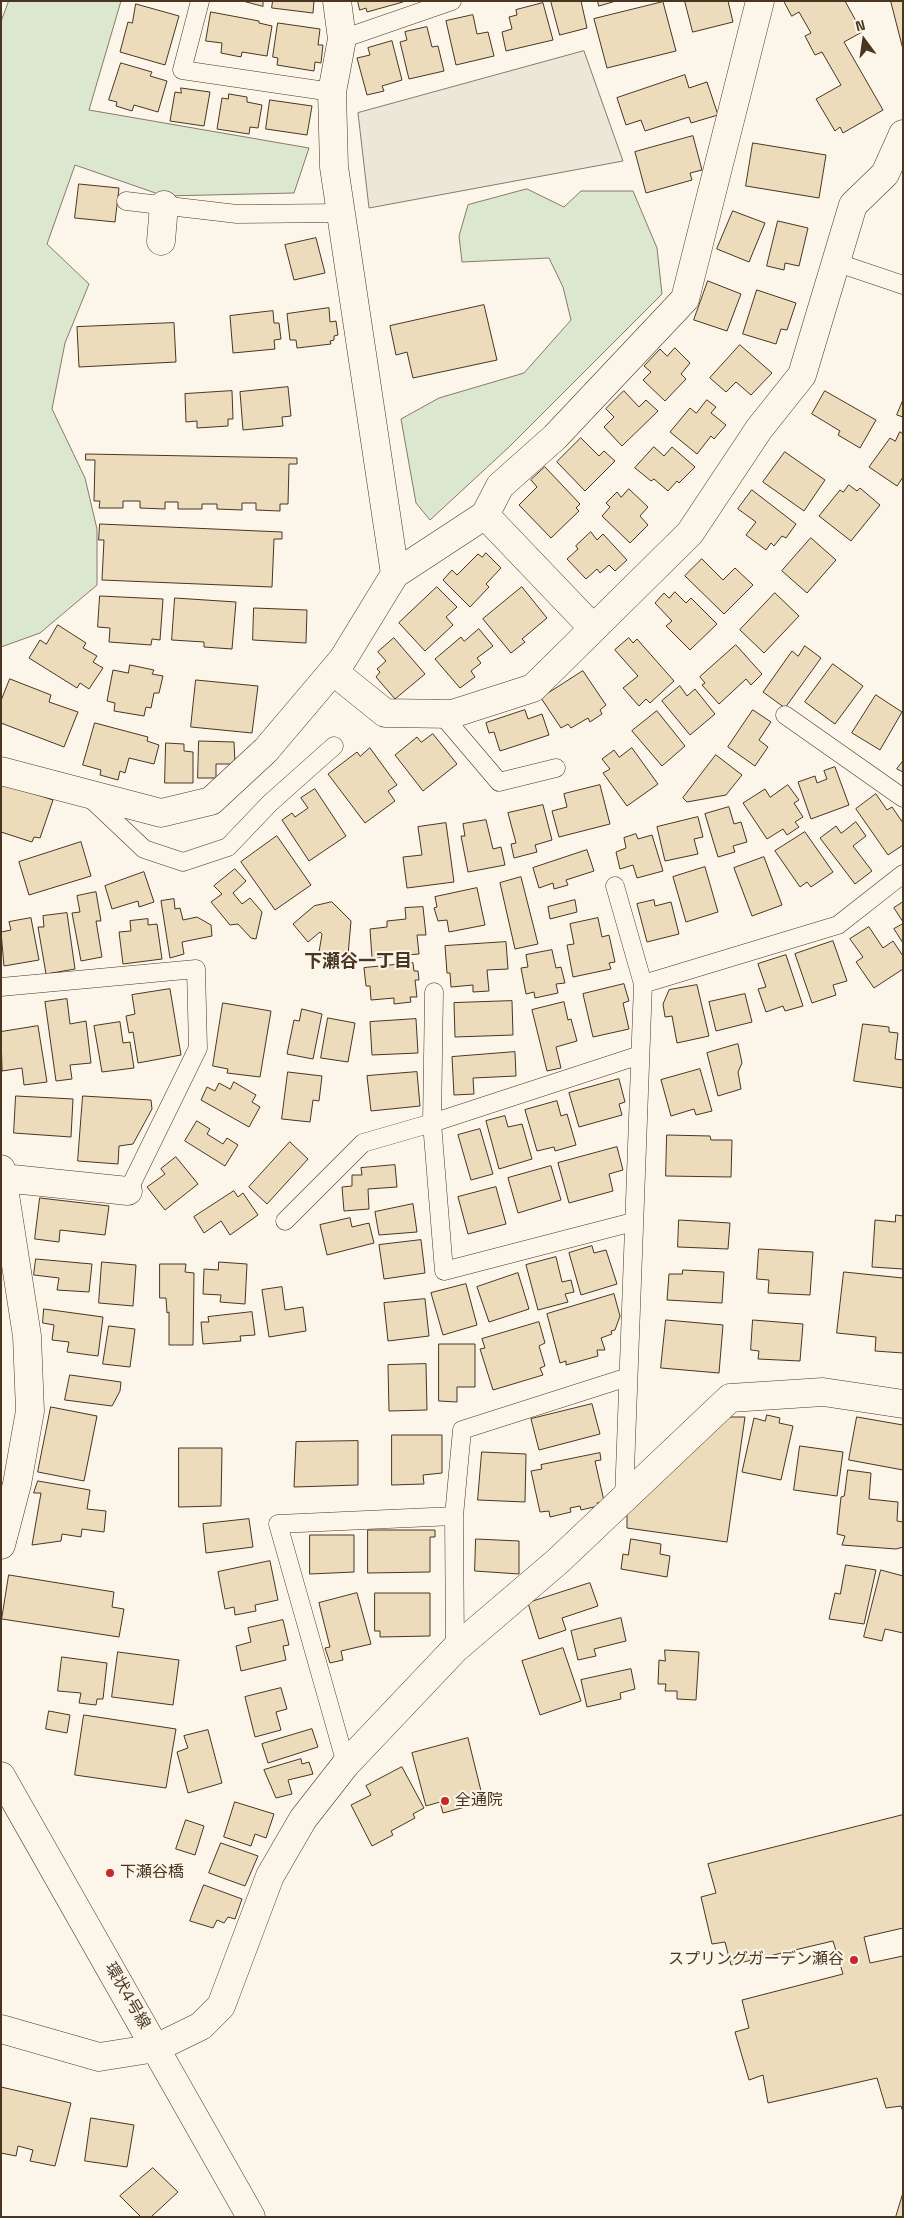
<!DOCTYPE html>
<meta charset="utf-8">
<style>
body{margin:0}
#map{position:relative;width:904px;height:2218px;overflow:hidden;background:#fbf6e9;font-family:"Space Grotesk",sans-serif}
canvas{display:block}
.frame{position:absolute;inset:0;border:2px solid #4a3520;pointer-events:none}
.north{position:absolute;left:839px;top:15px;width:50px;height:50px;-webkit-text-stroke:4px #fbf6e9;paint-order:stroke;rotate:346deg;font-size:14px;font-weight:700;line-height:20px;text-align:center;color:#4a3520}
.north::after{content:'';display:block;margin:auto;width:18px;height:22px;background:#4a3520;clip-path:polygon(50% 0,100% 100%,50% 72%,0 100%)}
</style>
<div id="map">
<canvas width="904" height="2218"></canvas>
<div class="frame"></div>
<div class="north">N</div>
</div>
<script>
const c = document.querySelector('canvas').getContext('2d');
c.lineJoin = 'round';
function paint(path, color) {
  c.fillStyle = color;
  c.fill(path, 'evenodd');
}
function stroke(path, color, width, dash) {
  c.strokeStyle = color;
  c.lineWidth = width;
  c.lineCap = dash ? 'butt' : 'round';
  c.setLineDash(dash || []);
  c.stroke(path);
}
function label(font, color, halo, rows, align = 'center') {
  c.font = font + ' "Space Grotesk","Noto Sans JP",sans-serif';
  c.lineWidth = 4;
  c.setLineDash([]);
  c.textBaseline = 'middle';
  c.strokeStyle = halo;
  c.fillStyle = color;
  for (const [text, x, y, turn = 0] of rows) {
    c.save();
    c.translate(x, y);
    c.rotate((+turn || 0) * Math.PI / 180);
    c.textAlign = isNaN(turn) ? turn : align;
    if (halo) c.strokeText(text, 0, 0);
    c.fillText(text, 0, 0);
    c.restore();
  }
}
const green = new Path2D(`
 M9 1H121L89 110 309 148 294 193 164 196 75 165 47 244 89 284 65 343 52 409 85 478 97 529V585L40 633 1 647V22Z
 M527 189 564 207 581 191H633L657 248 662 294 509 447 430 520 416 503 401 419 439 398 524 373 571 320 563 287 549 258 462 262 459 236 468 205Z`);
paint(green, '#dce7d0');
stroke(green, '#887966', 1);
const parking = new Path2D(`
 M584 51 623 161 369 208 358 113Z`);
paint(parking, '#ede7d9');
stroke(parking, '#887966', 1);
const building = new Path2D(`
 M243 1H263V6Z
 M273 1H314L313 13 272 8Z
 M358 1H402L403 2 367 12 366 8 360 10Z
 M551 1H581L587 28 560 35Z
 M598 1H616L599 6Z
 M685 1H728L733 22 693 32Z
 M784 1H845L862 32 844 42 883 110 843 133 840 127 835 131 816 99 841 85 822 52 815 55 805 36 811 33 799 12 792 16Z
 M891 1H903V49Z
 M663 2 676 51 607 68 594 19Z
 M543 3 553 40 506 51 502 32 512 29 509 17 517 15 516 10Z
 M136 4 179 16 165 65 120 52 128 22 132 23Z
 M211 12 259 21V23L272 26 267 56 242 52 241 57 221 53 222 43 206 41Z
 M473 15 477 34 488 32 494 56 456 65 446 21Z
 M278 23 320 29 318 45H323L321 63 315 62 314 71 277 65 278 58 273 57Z
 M427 27 432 47 438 46 444 71 409 79 400 42 407 40 405 32Z
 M392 41 402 80 382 86 384 91 367 95 357 58 370 55 368 48Z
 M121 63 152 72 150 76 167 81 158 112 134 105 132 111 116 106 117 102 109 100Z
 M685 75 689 88 707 82 718 115 691 123 689 117 645 131 641 120 626 125 617 98Z
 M181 88 210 92 204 126 170 121 175 92 181 93Z
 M229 94 247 97V102L262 105 258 128 250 127 249 134 217 129 222 98 228 99Z
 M270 100 312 106 307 135 266 129Z
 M693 136 702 170 690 173 692 180 646 193 635 152Z
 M753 143 826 155 819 198 746 186Z
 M79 184 119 188 115 222 75 218Z
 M733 211 765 223 749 262 717 249Z
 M778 221 808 228 799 266 785 263 784 270 767 266Z
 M316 238 325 273 294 280 285 245Z
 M708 281 741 294 727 331 694 320Z
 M757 290 796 303 787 330 781 329 776 344 743 334Z
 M484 305 497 360 413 378 407 352 396 355 390 326Z
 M329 308 330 322 336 321 338 335 334 336V340L330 341 331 344 297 348 296 340H290L287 314Z
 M273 311 274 323H279L281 339 274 340 275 349 233 353 230 316Z
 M174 323 176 362 79 367 77 327Z
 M740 345 772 373 751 395 736 382 726 392 710 378Z
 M675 348 690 363 681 374 686 379 665 401 643 380 651 372 644 366 660 349 667 356Z
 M288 387 291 416 282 417 283 426 243 430 240 392Z
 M232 391 233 419H228V426L197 428V421L186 422 185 394Z
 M624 391 639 407 646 400 658 411 622 446 604 427 614 417 606 409Z
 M825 391 876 420 860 448 838 435 840 431 812 414Z
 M707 400 716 407 711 413 726 425 714 439 711 436 697 454 670 432 690 408 696 413Z
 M903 400V417L897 415Z
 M900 432 903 434V477L897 486 869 467 890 438 895 441Z
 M581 438 599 456 604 451 615 461 585 491 557 462Z
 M654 447 664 456 672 447 695 467 679 483 677 481 668 491 654 479 651 481 635 468Z
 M785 452 825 480 804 511 763 482Z
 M86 454 297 458V464H289L288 504H280V511L256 510V503H242V510L217 509V504H202V509H178V502H165V509L140 508V501H123V508H99L100 501H94L95 460H86Z
 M545 467 580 504 576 508 579 511 551 538 519 505 537 487 531 480Z
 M849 485 857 491 860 488 880 505 851 541 819 516 840 490 843 492Z
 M629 489 648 507 640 516 648 525 630 543 602 516 610 507 606 503 617 492 621 497Z
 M752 490 796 524 786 538 782 536 774 546 771 543 766 550 746 535 756 522 738 509Z
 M100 524 282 532V539H274L272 587 102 580 104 540H99Z
 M591 532 597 540 603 534 627 560 615 571 609 565 600 573 597 569 586 579 567 559 578 549 576 546Z
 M811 538 836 560 807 593 782 571Z
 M486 553 501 568 486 584 489 587 470 607 443 580 452 570 457 575 478 554 482 557Z
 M702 559 723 580 735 568 753 585 724 614 685 576Z
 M437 587 457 607 446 617 453 625 425 651 399 623Z
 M522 587 547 618 522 639 525 642 511 653 483 619Z
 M675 592 686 603 691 598 717 624 690 650 666 626 672 621 655 603 664 593 669 598Z
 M775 593 799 616 764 653 740 630Z
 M100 596 163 599 160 640 152 639 151 645 109 642 110 628 98 627Z
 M175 598 236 602 232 649 204 647V642L172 640Z
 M254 608 307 610 306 643 253 640Z
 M58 625 86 643 83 648 97 656 93 662 103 668 89 689 80 683 77 688 29 658 40 640 46 644Z
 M479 629 493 646 477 658 481 663 471 671 475 677 460 688 435 659 461 637 464 641Z
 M394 638 425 674 395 699 376 677 380 672 377 669 386 661 378 652Z
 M629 638 633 643 637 639 674 681 650 703 646 699 639 706 623 688 638 676 615 650Z
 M736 645 762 674 751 685 746 679 719 704 702 685 705 683 700 677Z
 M805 646 821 658 785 708 763 692 792 651 798 656Z
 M833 664 863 686 835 724 805 702Z
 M130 665 154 670 152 674 163 676 159 693H154L151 708 146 707 144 716 114 711 115 703 107 701 113 670 128 673Z
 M583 671 606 705 600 710 602 714 590 722 588 718 571 728 568 724 561 728 541 698Z
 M10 679 51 695 49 702 78 712 64 747 1 723V701Z
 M196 680 258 686 252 733 191 727Z
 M680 686 687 696 695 689 715 714 690 735 662 701Z
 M876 695 902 712 880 750 852 733Z
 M525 710 528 719 542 714 549 735 500 751 494 732 489 733 486 723Z
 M753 710 771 722 759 740 768 747 755 766 728 747Z
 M657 711 685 746 662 766 632 731Z
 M95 723 148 737 147 741 159 745 154 764 129 758 125 773 120 771 118 780 100 775 101 770 83 765Z
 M433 734 457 764 423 791 395 755 417 737 421 742Z
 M199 741 234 742 235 764H216V778H198Z
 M166 743 184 744V751L193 752V783H165Z
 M370 748 397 785 388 791 395 801 365 823 328 774 357 752 360 756Z
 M632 748 658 784 627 806 603 773 610 769 602 759 614 750 619 757Z
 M716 755 742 775 726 795 687 802 683 798Z
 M903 761V772L897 769Z
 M835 767 849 805 811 819 798 782 815 776 817 783 827 779 824 771Z
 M1 783 53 800 40 838 34 837 32 842 1 832Z
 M600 785 610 824 559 837 552 811 567 807 564 794Z
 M788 785 799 800 794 803 803 817 795 822 799 827 787 835 783 829 767 839 743 803 765 789 770 797Z
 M315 789 346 836 309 861 282 820 292 813 295 817 308 808 301 798Z
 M876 794 887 810 892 807 903 823V845L888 855 856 809Z
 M543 805 552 840 535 845 537 852 514 858 511 844 516 843 508 813Z
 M729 807 734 824 741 822 747 842 733 846 735 852 718 857 705 814Z
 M698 817 703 837 694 839 698 854 665 861 657 827Z
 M486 820 493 849 501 847 505 865 468 872 461 836H465L463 824Z
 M856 822 866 836 853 846 872 871 855 884 820 838 836 826 841 833Z
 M446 823 454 882 407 888 403 857 422 855 418 827Z
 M805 832 833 872 811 887 807 882 800 887 775 851Z
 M636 834 638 839 652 835 663 871 637 878 633 865 620 869 616 852 626 848 624 838Z
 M277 836 311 885 275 910 241 862Z
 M81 842 91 876 29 895 19 862Z
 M587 850 594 871 566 880 568 885 554 889 553 883 539 888 533 868Z
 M764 857 782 905 752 916 734 868Z
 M705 867 718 912 686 922 673 877Z
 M235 869 246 881 233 893 242 904 250 898 262 912 256 939 251 938 238 924 230 925 211 902 222 894 214 886Z
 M144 872 154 902 139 907 138 901 112 909 105 886Z
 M521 877 538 944 515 949 500 883Z
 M477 888 485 925 449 932 447 920 438 921 434 908 437 907 435 897Z
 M96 892 101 921H96L102 957 81 961 72 913 80 912 77 896Z
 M174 899 175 909 180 908 183 920 197 917 211 925 212 936 182 942 184 954 170 958 161 901Z
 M575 900 577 912 550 919 548 907Z
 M654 900 655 906 671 902 679 934 647 942 637 904Z
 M332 902 351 921 348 955 319 952 322 934 320 932 308 942 293 924 314 906Z
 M903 902V922L894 908Z
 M423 907 426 935H417L419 954 372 958 370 929 387 927V921L406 919 405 908Z
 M67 913 75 969 46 974 38 927H44L43 916Z
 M31 918 39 960 4 966 1 932 11 930 9 922Z
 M598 918 602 937 609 935 615 962 609 963 611 969 573 977 567 945 574 944 570 924Z
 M148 919V925L157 924 162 959 123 964 119 932 131 931 130 921Z
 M903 924V943L894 929Z
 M869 927 883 948 893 941 903 956V969L874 988 856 962 863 957 850 939Z
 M833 941 847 981 833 985 836 995 812 1003 795 954Z
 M506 942 508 969 487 970 489 991 473 992V985L451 987 450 973H447L445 946Z
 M552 950 556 968 561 967 565 983 556 984 558 993 535 998 534 992 526 994 521 968 528 967 526 955Z
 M786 955 803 1006 785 1011 783 1006 766 1012 758 989 766 987 758 964Z
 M413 963 414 971H418L419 980H415L417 997H410L411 1002 394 1004V998L371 1000 370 986H366L364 968Z
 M624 984 629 1001 623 1003 629 1029 593 1037 583 994Z
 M697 985 709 1036 677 1043 672 1016 665 1017 663 1004 669 990Z
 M170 989 181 1055 138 1063 133 1032 129 1033 126 1016 135 1014 132 995Z
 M745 994 752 1022 716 1031 709 1002Z
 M67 999 70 1024 86 1021 91 1063 70 1065 72 1079 56 1081 45 1002Z
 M512 1001 513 1035 455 1037 454 1003Z
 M564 1002 568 1020 571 1019 577 1041 556 1047 561 1068 547 1071 532 1010Z
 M223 1003 271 1011 260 1077 227 1073 228 1069 213 1066Z
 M302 1009 322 1014 313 1059 287 1054 294 1020 299 1021Z
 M328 1018 355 1023 348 1062 321 1058Z
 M416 1019 418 1053 372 1055 370 1022Z
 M120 1022 123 1043 130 1042 134 1068 102 1072 94 1026Z
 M863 1024 889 1027V1032L898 1033 895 1059 903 1060V1088L854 1081Z
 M38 1026 47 1082 24 1085 22 1068 2 1071 1 1032Z
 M738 1044 742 1063 738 1072 741 1089 718 1096 707 1053Z
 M515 1052 516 1076 473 1078 474 1094 454 1095 452 1057Z
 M700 1069 712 1111 696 1115 694 1109 671 1116 661 1080Z
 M288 1072 322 1076 319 1101 313 1100 310 1122 282 1119Z
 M417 1072 420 1106 371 1111 367 1076Z
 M619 1079 625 1102 619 1104 622 1115 579 1127 569 1093Z
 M234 1082 256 1095 252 1102 260 1107 249 1127 201 1100 207 1087 215 1091 219 1083 230 1089Z
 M16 1096 73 1099 71 1137 14 1133Z
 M83 1096 151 1100 152 1109 133 1144 119 1146 118 1164 78 1161Z
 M557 1101 561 1116 567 1114 576 1145 555 1151 554 1147 537 1151 525 1110Z
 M505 1116 508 1127 522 1124 532 1159 499 1169 486 1121Z
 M197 1121 210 1129 207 1134 223 1144 227 1138 238 1145 225 1166 185 1141Z
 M480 1129 493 1174 471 1180 458 1135Z
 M667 1135 710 1136 711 1140H732L731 1177 666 1176Z
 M290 1142 308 1159 267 1204 249 1187Z
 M617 1147 623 1170 609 1174 613 1191 569 1203 558 1163Z
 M176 1157 198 1184 165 1210 147 1187 165 1174 161 1169Z
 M395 1165 397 1187 368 1189 369 1209 344 1211 342 1187 352 1186V1175H362L361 1168Z
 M551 1166 561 1200 518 1213 508 1178Z
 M496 1187 506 1224 468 1234 458 1197Z
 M234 1191 238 1197 243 1193 258 1215 230 1235 221 1221 204 1233 194 1217Z
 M40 1198 109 1206 105 1235 60 1230 59 1242 35 1239Z
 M413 1204 417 1232 379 1235 375 1212Z
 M896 1215 903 1216V1269L872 1267 875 1220 895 1222Z
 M350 1218 352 1227 369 1223 374 1243 327 1255 320 1225Z
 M679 1220 730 1223 728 1249 678 1247Z
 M421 1240 425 1273 384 1279 379 1245Z
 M592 1246 594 1253 606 1250 617 1284 581 1295 569 1253Z
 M759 1249 813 1252 810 1295 768 1293 769 1280 757 1279Z
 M556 1257 562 1282 571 1280 574 1292 565 1294 568 1302 538 1310 526 1265Z
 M36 1259 92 1264 89 1292 57 1290 59 1278 34 1275Z
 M102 1262 136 1265 133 1306 99 1303Z
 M219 1262 247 1264 245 1304 220 1302 221 1295 203 1294 204 1269 218 1270Z
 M160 1264H186L185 1272 194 1273 193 1345H169V1312L167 1313 166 1298H160Z
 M683 1270 724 1272 722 1303 667 1300 669 1274H682Z
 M844 1272 903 1278V1353L875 1351 876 1337 837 1333Z
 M518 1273 529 1309 489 1322 477 1287Z
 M466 1284 477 1325 443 1335 431 1293Z
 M282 1287 285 1310 303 1307 306 1331 269 1337 262 1290Z
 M614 1294 620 1316 615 1330 611 1331 612 1334 601 1338 605 1350H597L598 1356 566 1365V1361L560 1363 547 1314Z
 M425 1299 429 1336 388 1341 384 1303Z
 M44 1309 103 1317 98 1356 67 1352 69 1342 52 1340 54 1325 43 1323Z
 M252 1312 255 1335 240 1336 241 1341 203 1344 201 1322H209L208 1317Z
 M666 1320 723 1325 719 1373 661 1368Z
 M753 1320 803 1324 800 1361 758 1359 759 1351 751 1350Z
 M539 1322 545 1343 539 1346 545 1366 540 1368 543 1375 493 1390 480 1349 485 1348 482 1339Z
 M109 1326 135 1329 130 1367 103 1364Z
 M439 1344H475V1387H457V1402L439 1401Z
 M426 1364 427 1410 389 1411 388 1365Z
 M70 1375 121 1382 120 1391 112 1406 65 1400Z
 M592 1404 600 1434 539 1450 531 1419Z
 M51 1407 97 1416 84 1481 38 1472Z
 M767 1415 780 1418 779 1423 793 1426 781 1480 742 1472 754 1418 765 1421Z
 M729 1417H745L727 1542 627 1528V1515Z
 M857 1417 903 1425V1470L849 1460Z
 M392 1435H442V1473L423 1475 424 1484 392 1485Z
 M358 1441V1485L294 1487 296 1442Z
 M800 1446 843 1452 837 1496 794 1490Z
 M179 1448H222L221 1506 179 1507Z
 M482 1452 526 1454 525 1502 478 1500Z
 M600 1453 601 1460 595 1461 604 1501 597 1503 598 1506 581 1510 580 1506 570 1508 571 1512 550 1517 549 1511 540 1512 531 1471 542 1469 541 1465Z
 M848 1470 871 1473 869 1499 898 1502 897 1521 903 1522V1547L896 1549 842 1545 845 1536 837 1534 841 1497 844 1496Z
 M38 1481 90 1490 87 1509 106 1511 104 1532 82 1529 81 1537 62 1534 61 1541 32 1545 41 1493H34Z
 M249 1519 253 1547 206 1553 203 1524Z
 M368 1530H435V1537H430V1572L368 1573Z
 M310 1535H354V1572L310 1574Z
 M476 1539 519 1541V1574L475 1571Z
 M631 1539 661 1544 660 1554 670 1556 667 1577 621 1569 623 1554 628 1555Z
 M270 1561 278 1600 255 1605 256 1611 235 1615 234 1607 225 1609 218 1572Z
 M846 1565 876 1570 864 1624 829 1619 835 1593 840 1594Z
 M881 1570 903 1576V1633L885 1629 882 1641 864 1637Z
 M9 1575 114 1592 112 1607 124 1609 119 1637 2 1619Z
 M590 1583 598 1606 562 1618 566 1630 539 1639 528 1603Z
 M357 1593 371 1644 341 1651 343 1660 330 1663 325 1648 330 1647 319 1603Z
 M375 1593H430V1636L380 1637V1631H375Z
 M621 1618 626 1641 594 1649 596 1656 578 1660 571 1631Z
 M283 1620 289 1645 283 1646 286 1660 241 1671 236 1646 251 1642 248 1628Z
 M563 1648 581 1701 540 1715 522 1661Z
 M665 1650 699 1652 696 1700 677 1699V1691H665L666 1684H658L659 1660 665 1661Z
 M118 1652 179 1660 173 1705 112 1697Z
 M62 1657 107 1663 103 1699H97L96 1705 79 1703 81 1693 58 1691Z
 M631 1669 635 1689 620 1693 621 1699 587 1707 581 1680Z
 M281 1688 287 1709 276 1712 281 1730 255 1737 245 1697Z
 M49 1711 70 1715 67 1733 46 1729Z
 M84 1715 176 1729 166 1788 75 1775Z
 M312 1729 318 1747 268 1763 262 1744Z
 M208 1730 222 1783 188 1793 177 1752 188 1748 184 1736Z
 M468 1738 482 1795 467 1799 469 1806 443 1813 440 1802 426 1806 412 1753Z
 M301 1759 302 1764 309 1762 313 1774 288 1780 292 1794 276 1798 264 1770Z
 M402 1767 424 1808 413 1814 415 1818 391 1831 393 1835 372 1846 351 1805 371 1795 366 1786Z
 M235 1802 274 1814 266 1838 255 1834 251 1846 224 1837Z
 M903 1815V1928L864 1937 870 1963 903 1956V2112L901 2106 886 2108 877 2078 768 2103 763 2075 749 2080 735 2032 749 2028 742 2000 843 1974 833 1941 731 1965 725 1942 712 1944 701 1897 716 1893 708 1864Z
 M186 1820 204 1826 195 1855 176 1849Z
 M221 1843 258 1856 245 1886 209 1873Z
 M204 1885 242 1899 235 1919 228 1917 224 1923 217 1920 213 1928 190 1921Z
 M1 2087 71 2103 55 2166 30 2161 33 2150 18 2146 16 2156 1 2153Z
 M91 2118 134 2125 127 2167 85 2161Z
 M153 2168 178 2192 151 2217H141L120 2196Z
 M903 2193V2217H896Z`);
paint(building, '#ecdcbc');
stroke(building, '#4a3520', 1);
const lane = new Path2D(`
 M200 1 182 70 332 92
 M342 39 452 1
 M126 201 237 214 341 213
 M835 262 903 285
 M442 715 499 782 556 768
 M785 715 903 798
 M88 796 144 849 183 862 228 847 270 803 334 746
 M615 886 643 984 624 1498
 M643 984 838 925 903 874
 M1 987 196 969 198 1048 128 1191
 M434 992 432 1123 444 1271 633 1222
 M285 1221 363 1143 432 1123 640 1055
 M455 1649 454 1516 462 1430 628 1377
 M346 1764 278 1524 454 1516`);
const street = new Path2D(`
 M161 241 164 205
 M485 515 593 628
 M395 574 485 515 500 486 555 437 685 299 760 1
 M333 671 385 713 452 714 533 688 690 533 759 429 802 375 853 205 885 174 903 134
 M1 771 161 813 211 801 266 750 343 659 395 574 334 167 332 92 342 39 337 1
 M1 1169 27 1336 30 1411 17 1484 1 1545
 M3 1178 128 1191
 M156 2048 201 2026 221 2006 270 1876 303 1819 346 1764 455 1649 558 1561 730 1398 823 1392 903 1404`);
const secondary = new Path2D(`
 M1 2029 99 2057 156 2048`);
const primary = new Path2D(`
 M1 1776 251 2217`);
stroke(lane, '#4a3520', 19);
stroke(street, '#4a3520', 29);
stroke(secondary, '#4a3520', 29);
stroke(primary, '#4a3520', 29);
stroke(lane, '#fbf6e9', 18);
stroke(street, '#fbf6e9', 28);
stroke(secondary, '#fbf6e9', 28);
stroke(primary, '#fbf6e9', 28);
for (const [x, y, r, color] of [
 [445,1801,5,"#c62828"],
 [110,1873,5,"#c62828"],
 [854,1960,5,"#c62828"]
]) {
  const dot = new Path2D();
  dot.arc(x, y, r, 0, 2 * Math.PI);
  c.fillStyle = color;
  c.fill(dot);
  stroke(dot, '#fbf6e9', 2);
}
label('16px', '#4a3520', '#fbf6e9', [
 ["全通院",455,1801],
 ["下瀬谷橋",120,1873],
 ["スプリングガーデン瀬谷",844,1960,"right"]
], 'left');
label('16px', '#4a3520', '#fbf6e9', [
 ["環状4号線",127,1996,60]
]);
label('bold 18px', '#4a3520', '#fbf6e9', [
 ["下瀬谷一丁目",358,962]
]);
</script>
